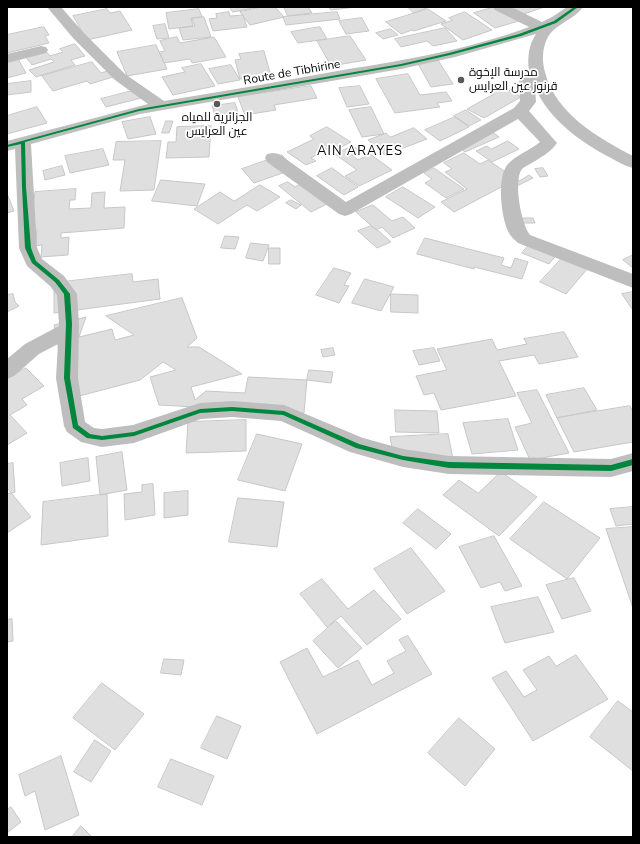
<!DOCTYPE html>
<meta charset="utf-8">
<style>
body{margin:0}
#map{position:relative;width:640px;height:844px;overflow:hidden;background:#fff;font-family:"Nunito Sans",sans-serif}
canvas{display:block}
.frame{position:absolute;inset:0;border:8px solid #000;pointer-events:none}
</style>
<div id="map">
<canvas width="640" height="844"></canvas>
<div class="frame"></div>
</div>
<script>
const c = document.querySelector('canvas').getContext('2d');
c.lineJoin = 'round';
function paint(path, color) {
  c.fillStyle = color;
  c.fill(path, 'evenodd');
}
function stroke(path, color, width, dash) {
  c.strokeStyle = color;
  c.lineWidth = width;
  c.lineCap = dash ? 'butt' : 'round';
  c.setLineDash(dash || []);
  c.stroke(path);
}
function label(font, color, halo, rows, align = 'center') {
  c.font = font + ' "Nunito Sans",Cairo,sans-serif';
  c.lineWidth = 3.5;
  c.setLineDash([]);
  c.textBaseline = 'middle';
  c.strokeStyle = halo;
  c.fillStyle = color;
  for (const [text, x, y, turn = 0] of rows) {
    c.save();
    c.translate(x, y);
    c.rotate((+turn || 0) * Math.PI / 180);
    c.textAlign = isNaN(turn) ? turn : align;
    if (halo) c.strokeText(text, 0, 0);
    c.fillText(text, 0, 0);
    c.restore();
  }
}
const building = new Path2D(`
 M230 7H258L233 12Z
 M262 7H275L284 17 250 25 240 12Z
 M284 7H308L312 13 288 16Z
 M329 7H356L331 10Z
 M408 7H429L414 13Z
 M494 7H503L522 20 495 28 474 13Z
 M513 7H544L524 14Z
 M107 9 110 13 120 11 132 30 87 40 73 16Z
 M199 9 202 17 191 18 193 26 169 29 166 13Z
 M428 9 446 21 414 31 412 30 401 34 386 22Z
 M229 12 230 16 243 15 247 27 213 31 209 19 217 18 216 14Z
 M337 12 340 19 286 25 283 17Z
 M465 12 492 30 463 40 441 24 453 20 449 18Z
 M204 17 211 37 183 40 179 28 195 26 192 19Z
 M362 18 369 31 346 34 339 21Z
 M165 24 169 38 157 39 153 26Z
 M44 27 49 35 45 36 49 43 7 53V35Z
 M320 27 327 39 298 43 291 32Z
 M445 28 457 41 433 46 427 41 401 47 395 39Z
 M391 29 398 35 383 39 376 33Z
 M350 36 366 60 331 66 317 41Z
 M177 37 180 43 214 37 226 57 192 63 190 59 164 63 159 52 165 51 160 41Z
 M75 44 85 56 71 60 75 65 36 77 29 70 54 62 51 59 32 65 25 56 45 50 50 56 63 52 60 49Z
 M156 45 167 69 127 76 117 52Z
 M264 51 271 76 240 79 235 60 241 59 239 54Z
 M17 57 26 73 7 78V60Z
 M438 60 453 84 431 87 417 62Z
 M92 62 101 73 111 70 116 76 90 84 87 81 53 91 42 76Z
 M201 64 215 86 173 95 162 77 185 72 182 68Z
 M231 65 240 80 218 84 209 69Z
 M408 74 420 95 446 92 452 101 437 103 440 107 395 113 376 79Z
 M31 81V92L7 95V84Z
 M311 86 317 98 274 105 276 110 245 115 238 97Z
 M360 86 369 104 347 107 339 88Z
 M503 87 521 97 484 118 467 109 494 94 492 93Z
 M136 90 141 98 106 107 101 99Z
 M235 103 238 112 215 115 212 106Z
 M37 107 47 123 7 134V116Z
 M371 107 384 134 362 137 349 110Z
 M466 110 481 120 469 126 454 116Z
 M150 117 156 134 128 139 122 122Z
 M455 117 469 127 440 141 425 130Z
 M166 121H173L169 133H162Z
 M211 126 209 157 166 158 168 142H176L177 127Z
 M327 127 351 142 332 152 327 149 311 158 316 161 306 165 287 152 314 139 310 136Z
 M414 128 427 139 385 155 368 140 386 133 390 137Z
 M490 130 499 137 465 152 456 145Z
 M161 141 154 190 120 191 125 160H113L116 142Z
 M508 141 519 149 492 162 476 151 487 146 491 149Z
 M353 146 360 151 352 155 358 160 370 154 392 170 359 186 345 176 357 170 335 154Z
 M103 149 109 165 70 173 65 156Z
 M464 153 480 164 488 160 519 181 529 175 533 178 513 188 507 184 454 212 441 202 467 189 445 172 452 169 444 163Z
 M282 155 294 169 254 183 242 169Z
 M62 166 65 175 45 180 43 171Z
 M332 168 358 187 344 195 317 176Z
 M434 168 464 189 446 198 425 183 432 179 424 173Z
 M543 168 548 176 540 177 535 169Z
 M161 180 205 184 197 206 152 201Z
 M288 182 295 187 301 184 327 204 311 212 279 186Z
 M260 185 280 197 257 211 247 205 218 224 194 209 220 192 234 201Z
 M403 187 435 207 418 218 386 197Z
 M76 189 75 200H70L69 209 91 208 92 193 105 192 104 208 125 207 124 228 61 233V238L69 237 68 255 41 257 42 245 35 246 37 230H30L35 192Z
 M7 196H8L14 211 7 213Z
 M291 200 301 205 296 209 286 203Z
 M373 205 392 221 403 217 415 228 393 238 382 227 376 230 356 212Z
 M518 218H533L535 223H519Z
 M371 226 380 232 391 242 377 248 358 231Z
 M225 236 239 237 235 249 221 248Z
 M425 238 504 258 501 265 511 268 515 258 528 262 522 279 474 267V269L417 254Z
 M535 238 561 249 549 264 522 253Z
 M251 243 269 245 263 261 246 258Z
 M269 248H280V264H269Z
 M633 255V268L623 260Z
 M564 256 588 268 566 294 540 282Z
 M334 268 351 273 344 285 349 286 339 303 316 295Z
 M132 274 133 282 158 279 160 299 54 313V283Z
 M365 279 394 287 381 311 352 303Z
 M633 292V308L632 309 622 294Z
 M13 294 15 302 19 306 7 312V295Z
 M391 294 418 295V313L391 312Z
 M182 298 197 338 187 347H199L242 374 191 387 195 400 206 391 245 393 248 377 307 380 304 413 159 405 150 377 176 370 163 362 140 380 68 399 54 325 86 317 79 337 112 329 115 340 134 335 106 316Z
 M564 332 578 357 539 364 534 355 499 361 516 396 441 410 434 393 424 395 416 376 447 370 437 349 492 339 497 350 527 344 524 339Z
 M333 348 335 355 323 357 321 350Z
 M434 348 440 361 419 365 413 351Z
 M26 368 44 386 22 399 27 405 10 415 27 433 7 445V379Z
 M309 370 333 372 331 383 307 380Z
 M584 388 597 410 557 418 546 395Z
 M537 390 569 453 530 460 515 427 532 423 517 393Z
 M630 406 633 412V442L574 452 557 418Z
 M395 410 437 411 439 433 396 432Z
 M508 419 518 450 472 454 463 423Z
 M246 420V451L186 453 188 422Z
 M257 434 302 444 285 491 238 480Z
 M448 434 454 464 394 459 390 437Z
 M122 452 127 490 100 495 96 457Z
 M88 458 90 481 62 486 60 463Z
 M13 463 15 492 7 494V464Z
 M501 472 537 497 499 536 443 495 459 480 478 493Z
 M153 484 155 515 125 520 124 494 142 492V485Z
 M8 489 31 517 7 533V490Z
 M188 491V515L164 518V493Z
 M107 494 108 536 41 545 43 502Z
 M238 498 284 502 277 547 229 542Z
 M544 502 600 538 567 579 510 539Z
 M633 507V524L616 526 610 509Z
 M418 509 451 534 436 549 403 523Z
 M633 527V608L606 529Z
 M494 536 522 586 505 591 500 582 481 588 459 547Z
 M411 548 445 591 407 614 374 569Z
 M574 578 591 611 562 619 546 585Z
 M322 579 348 609 374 590 401 619 367 645 341 616 327 627 300 594Z
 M538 597 554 632 505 643 491 607Z
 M12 619 13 641 7 642V620Z
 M336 621 362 648 338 668 313 641Z
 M408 636 432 674 317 734 280 662 307 648 323 677 358 660 372 685 394 673 387 661 406 651 399 640Z
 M576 655 608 699 533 741 492 678 506 671 524 697 537 690 523 670 549 656 556 666Z
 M164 659 184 660 181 675 161 673Z
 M102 683 144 714 115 750 73 718Z
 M618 701 633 712V771L590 737Z
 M217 716 241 726 227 759 201 748Z
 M459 718 495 749 465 786 428 753Z
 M95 740 111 751 91 782 74 772Z
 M61 756 79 815 45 830 35 791 25 796 19 775Z
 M171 759 214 776 202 805 158 787Z
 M11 807 21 822 7 833V810Z
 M81 826 92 837H72Z`);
paint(building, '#dfdfdf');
stroke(building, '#c7c7c7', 1);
paint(new Path2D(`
 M47 7H61L83 32 125 74 164 101C224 91 284 81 343 70 406 60 470 49 529 27L495 10 493 7H511L542 22 552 17 567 7H583C574 20 554 24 547 39 542 49 542 62 545 72 556 114 597 137 633 156V168C625 166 618 162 611 158 580 142 550 120 535 88L536 102 529 111 557 143C551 152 540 158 530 164 528 165 524 167 522 169 513 180 521 224 530 235L633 274V288L518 243C514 239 510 236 508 231 501 216 496 175 509 163 516 155 531 150 540 142L518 119 351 214 345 216 339 214 267 162 265 158 267 154 273 153 279 154 346 202 514 108 520 101 519 78 525 72 529 70C527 58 529 44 536 34L455 57 401 69 140 114 31 144 37 248 42 259 64 276 77 294 79 324 78 378 85 422 94 428 102 429 133 425 200 403 232 401 284 405 363 438 403 449 449 456 611 459 633 453V471L611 477 449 474 403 467 350 452 281 421 232 417 201 419 134 443 102 447 81 442 67 432 64 426 56 378 58 344 39 354 14 376 7 379V359L25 344 59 326V324L57 295 50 286 27 266 19 248 15 149 7 151V141L148 104 115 80 73 38Z
 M41 46 46 47 48 50 46 53 7 63V54Z`), '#bebebe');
paint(new Path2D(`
 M574 7H578L556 23 521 36 450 55 401 66 139 111 25 142 26 187 31 248 36 261 59 280 70 294 72 324 70 378 78 425 90 434 102 436 134 432 200 409 232 407 284 411 359 444 403 456 449 462 611 465 633 459V465L611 471 449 468 403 460 356 448 283 415 232 411 200 413 134 436 102 440 87 438 73 428 64 378 66 324 64 294 55 282 32 263 25 248 22 187 21 144 7 147V145L139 109 401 64 449 53 519 34 554 21Z`), '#00873e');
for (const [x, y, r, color] of [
 [461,80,4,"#595959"],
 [217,104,4,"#595959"]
]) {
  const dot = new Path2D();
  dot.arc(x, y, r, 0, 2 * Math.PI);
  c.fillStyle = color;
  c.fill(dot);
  stroke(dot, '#fff', 1.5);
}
label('12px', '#000', '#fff', [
 ["Route de Tibhirine",292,73,-10]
]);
label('12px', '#000', '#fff', [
 ["مدرسة الإخوة",469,73],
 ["قرنوز عين العرايس",469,87],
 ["الجزائرية للمياه",217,118,"center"],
 ["عين العرايس",217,132,"center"]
], 'left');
c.letterSpacing = '1px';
label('13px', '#000', '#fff', [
 ["AIN ARAYES",360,152]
]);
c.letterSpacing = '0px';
</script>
